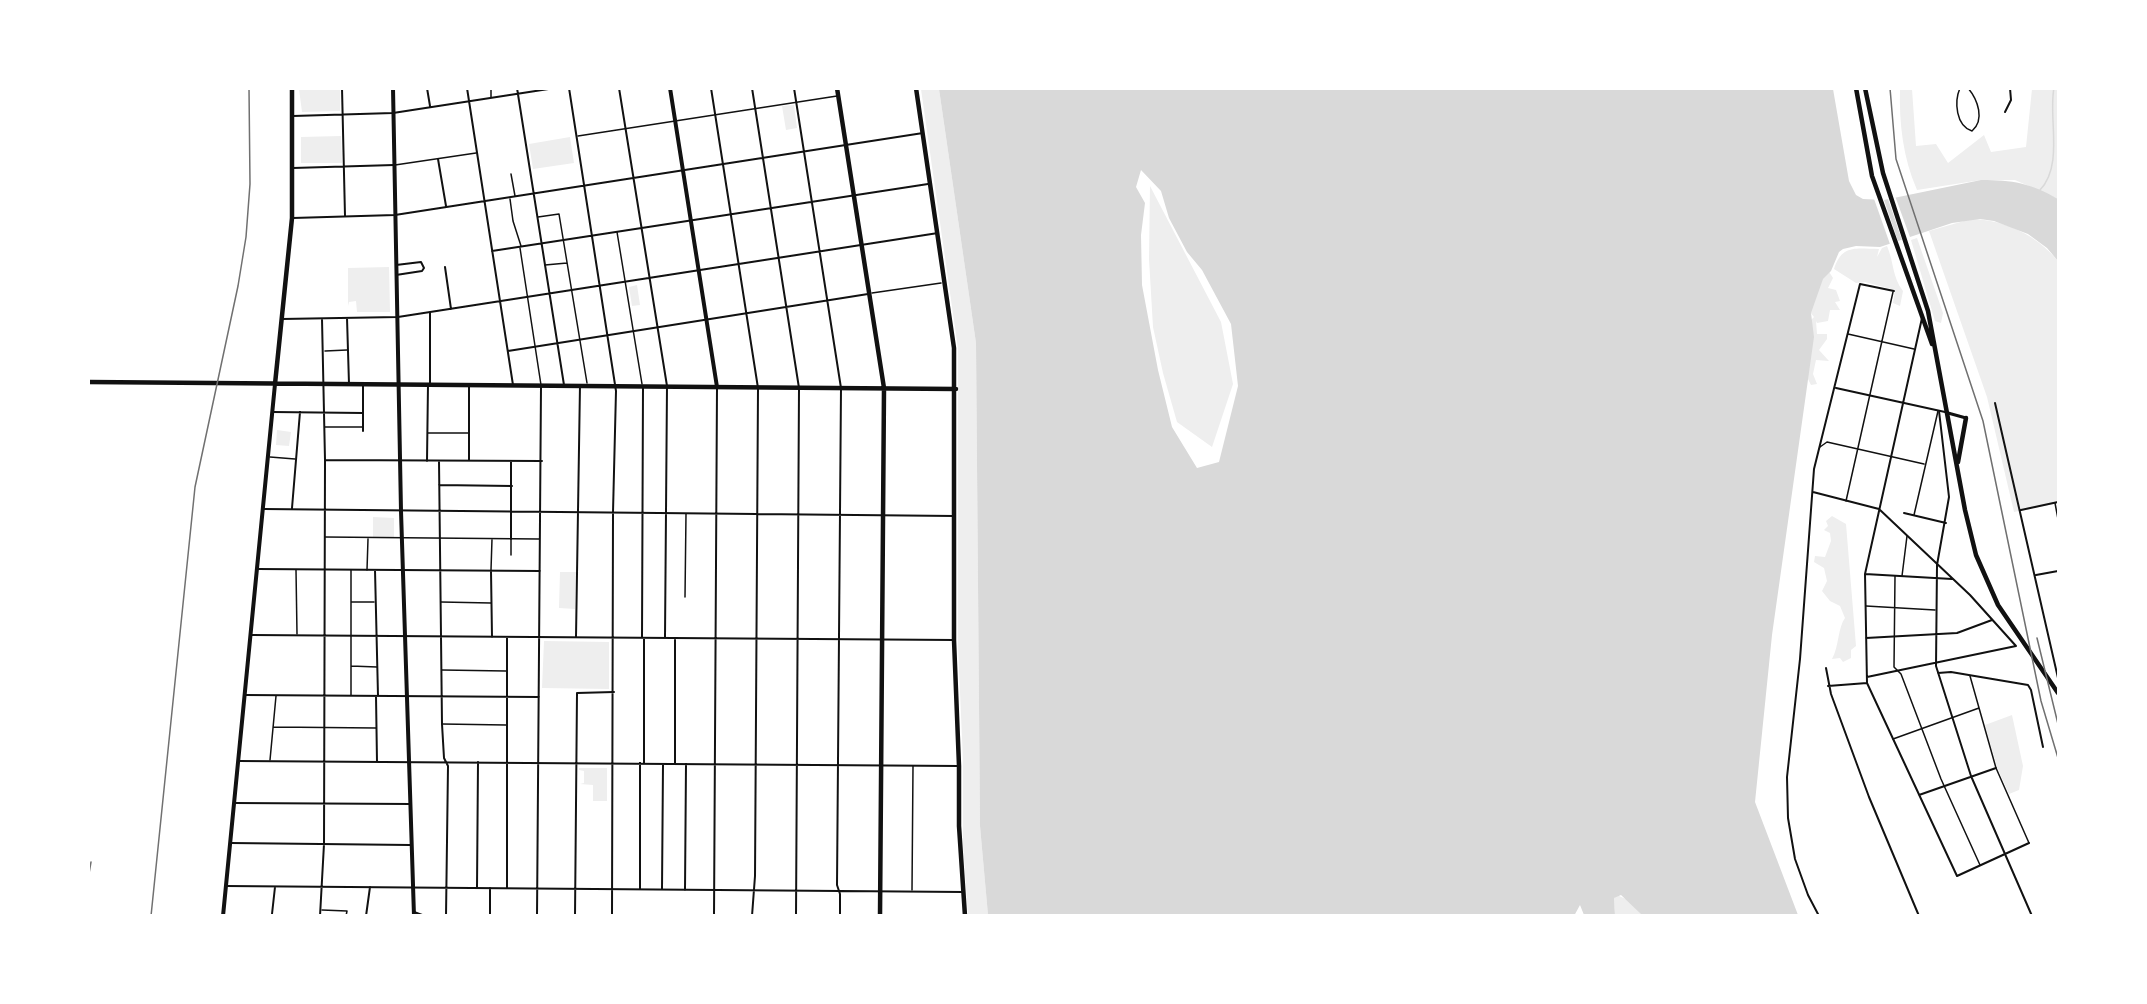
<!DOCTYPE html>
<style>
body{margin:0}
#map{position:relative;width:2147px;height:1004px;overflow:hidden;background:#fff;font-family:"Work Sans",sans-serif}
canvas{display:block}
.frame{position:absolute;inset:0;border:90px solid #fff;pointer-events:none}
</style>
<div id="map">
<canvas width="2147" height="1004"></canvas>
<div class="frame"></div>
</div>
<script>
const c = document.querySelector('canvas').getContext('2d');
c.lineJoin = 'round';
function paint(path, color) {
  c.fillStyle = color;
  c.fill(path, 'evenodd');
}
function stroke(path, color, width, dash) {
  c.strokeStyle = color;
  c.lineWidth = width;
  c.lineCap = dash ? 'butt' : 'round';
  c.setLineDash(dash || []);
  c.stroke(path);
}
paint(new Path2D(`
 M299 89H340V111L302 112Z
 M921 89H939L976 343 980 826 988 915H968L963 844V761L958 646V349Z
 M1900 89H1912L1916 146 1936 144 1948 163 1984 135 1991 152 2026 147 2032 89H2058V199L2015 180H1981L1917 190C1903 158 1899 123 1900 89Z
 M794 105 797 128 786 130 782 106Z
 M341 136 342 163H301V137Z
 M570 137 574 163 533 169 529 144Z
 M1150 186 1221 322 1233 384 1212 447 1177 422 1163 373 1153 327 1149 259Z
 M1971 219C2006 220 2036 235 2058 261V503L2014 512 1987 397 1929 231Z
 M1917 238 1943 313 1941 323 1935 321 1911 240Z
 M1887 246C1894 262 1892 277 1903 291L1900 306 1893 303 1895 290 1865 282 1856 283 1834 269C1842 244 1856 249 1879 249L1877 257 1882 248Z
 M389 267 390 312H357L356 301 349 302 348 306V268Z
 M1826 267 1833 278 1828 288 1836 290 1840 301 1835 302 1840 310H1830L1828 321 1817 323 1816 321 1817 334H1827V339L1819 350 1829 361 1816 360 1813 374 1817 384 1811 385 1806 375 1809 322 1814 317 1810 312Z
 M637 285 640 305 632 306 629 287Z
 M277 430 291 432 289 446 276 445Z
 M1832 516 1846 524 1856 646 1851 650V658L1843 662 1840 658 1832 659C1839 646 1838 627 1845 618L1840 606 1830 601 1822 591 1827 581 1824 568 1814 562 1815 556 1825 557 1831 541 1830 533 1824 530 1828 526 1826 521Z
 M373 517 394 518V537H373Z
 M560 572H576L575 609 559 608Z
 M544 641 609 642V689L542 688Z
 M2012 715 2023 766 2019 790 2009 794 1997 767 1985 725Z
 M579 768H607V801H593V785L580 784 584 783V771L579 770Z
 M1617 895 1630 901 1642 915H1615L1614 898Z`), '#eee');
paint(new Path2D(`
 M939 89H1833L1849 181 1856 195 1863 199 1884 200 1981 180C2013 180 2030 183 2058 199V261L2047 248 2028 234 1994 221 1980 219 1952 223 1880 247 1856 246 1843 249 1839 252 1831 271 1823 279 1811 313 1814 337 1772 635 1755 802 1798 915H1642L1621 895 1614 898 1615 916 1584 915 1580 905 1574 916 988 915 980 826 976 343ZM1141 170 1161 191 1169 218 1187 252 1202 270 1231 324 1238 386 1219 462 1197 468 1172 427 1158 370 1142 285 1141 235 1145 203 1136 187Z`), '#d9d9d9');
paint(new Path2D(`
 M1894 193 1911 240 1903 243 1887 196Z
 M1873 196 1883 197 1899 244 1891 247Z`), '#fff');
stroke(new Path2D(`
 M2040 190C2064 165 2048 117 2054 88`), '#d9d9d9', 1.5);
stroke(new Path2D(`
 M491 88V97
 M1960 88C1954 102 1956 126 1972 131 1985 120 1978 100 1968 88
 M578 136 837 96
 M395 165 476 153
 M511 174 515 196
 M510 199 513 221 521 246
 M538 217 559 214 587 383
 M617 232 642 384
 M520 248 541 385
 M545 265 567 263
 M872 293 941 283
 M1848 334 1914 349
 M325 351 347 350
 M325 427H362
 M428 433H468
 M1820 447 1827 442 1924 464
 M270 457 295 459
 M1846 501 1893 292
 M2055 503 2058 519
 M1914 515 1938 411
 M325 537 539 539
 M511 539V555
 M296 570 297 634
 M351 570V695
 M367 570 368 539
 M491 570 492 539
 M1895 576 1894 667 1901 674 1941 779 1980 865
 M1902 576 1907 536
 M685 597 686 514
 M352 602H374
 M441 602 491 603
 M1866 606 1935 610
 M351 666 377 667
 M442 670 506 671
 M1970 676 1996 768 2029 843
 M442 724 506 725
 M273 727 376 728
 M1893 739 1979 708
 M270 760 276 696
 M912 890 913 766
 M322 910 347 911 346 916`), '#111', 1.5);
stroke(new Path2D(`
 M342 88 345 216
 M427 88 430 106
 M467 88 513 385
 M517 88 564 385
 M569 88 616 391 613 512 612 916
 M619 88 667 386 665 637
 M711 88 758 388 755 876 752 916
 M752 88 799 388 796 916
 M794 88 841 388 837 885 840 894V916
 M2005 112 2011 100 2010 88
 M293 116 393 113 555 88
 M438 159 446 206
 M293 168 394 165
 M293 218 395 215 923 133
 M492 251 928 184
 M396 265 421 262 424 268 422 271 396 275
 M445 267 451 309
 M430 312V384
 M347 318 349 384
 M1922 318 1865 574 1867 683 1957 876 2029 843
 M282 319 398 317 938 233
 M508 351 868 294
 M1836 388 1945 412
 M1995 403 2058 678
 M1939 411 1949 497 1937 565 1936 666 1971 776 2032 916
 M273 412 363 413
 M363 431V384
 M325 460 542 461
 M469 460V385
 M427 461 428 384
 M439 461 442 724 444 758 448 766 446 916
 M439 485 512 486
 M1813 492 1879 509 1970 595 2016 646
 M292 508 300 412
 M264 509 954 516
 M2021 510 2058 502
 M1904 513 1946 523
 M511 539V461
 M258 569 540 571
 M375 570 378 696
 M491 571 492 637
 M1865 574 1952 579
 M2036 575 2058 571
 M252 635 954 640
 M507 637V888
 M576 637 580 385
 M642 638 643 386
 M644 638V763
 M1866 638 1957 633 1992 620
 M1826 668 1831 694 1869 797 1919 916
 M1938 673 1951 672 2028 685 2031 690 2043 747
 M1867 677 2016 646
 M1828 686 1867 683
 M245 695 539 697
 M376 696 377 762
 M239 761 959 766
 M675 764V638
 M1919 795 1996 768
 M234 803 411 804
 M231 843 410 845
 M226 886 963 892
 M477 888 478 762
 M640 889V763
 M662 889 663 764
 M685 890 686 764
 M414 912 425 916
 M272 914 275 887
 M320 916 324 844 325 460 322 319
 M366 916 370 887
 M490 916V888
 M537 916 541 386
 M575 916 577 693 614 692
 M714 916 717 387
 M1819 916 1808 895 1795 859 1788 818 1787 777 1800 659 1814 469 1860 284 1894 291`), '#111', 2);
stroke(new Path2D(`
 M1948 413 1966 418`), '#111', 3);
stroke(new Path2D(`
 M393 88 401 511 414 916
 M670 88 717 387
 M223 916 275 384`), '#111', 4);
stroke(new Path2D(`
 M837 88 884 388 880 916
 M916 88 954 348V640L959 766V826L965 916
 M1856 88 1872 176 1932 344
 M1865 88 1883 173 1928 311 1965 510 1976 555 1998 605 2058 693
 M88 382 956 389
 M275 384 292 218V88
 M1958 462 1966 418`), '#111', 4.5);
stroke(new Path2D(`
 M1890 88 1896 159 1983 421 2041 701 2058 758
 M2037 638 2058 724
 M88 879 91 862
 M151 916 195 487 238 286 246 237 250 184 249 88`), '#707070', 1.5);
</script>
